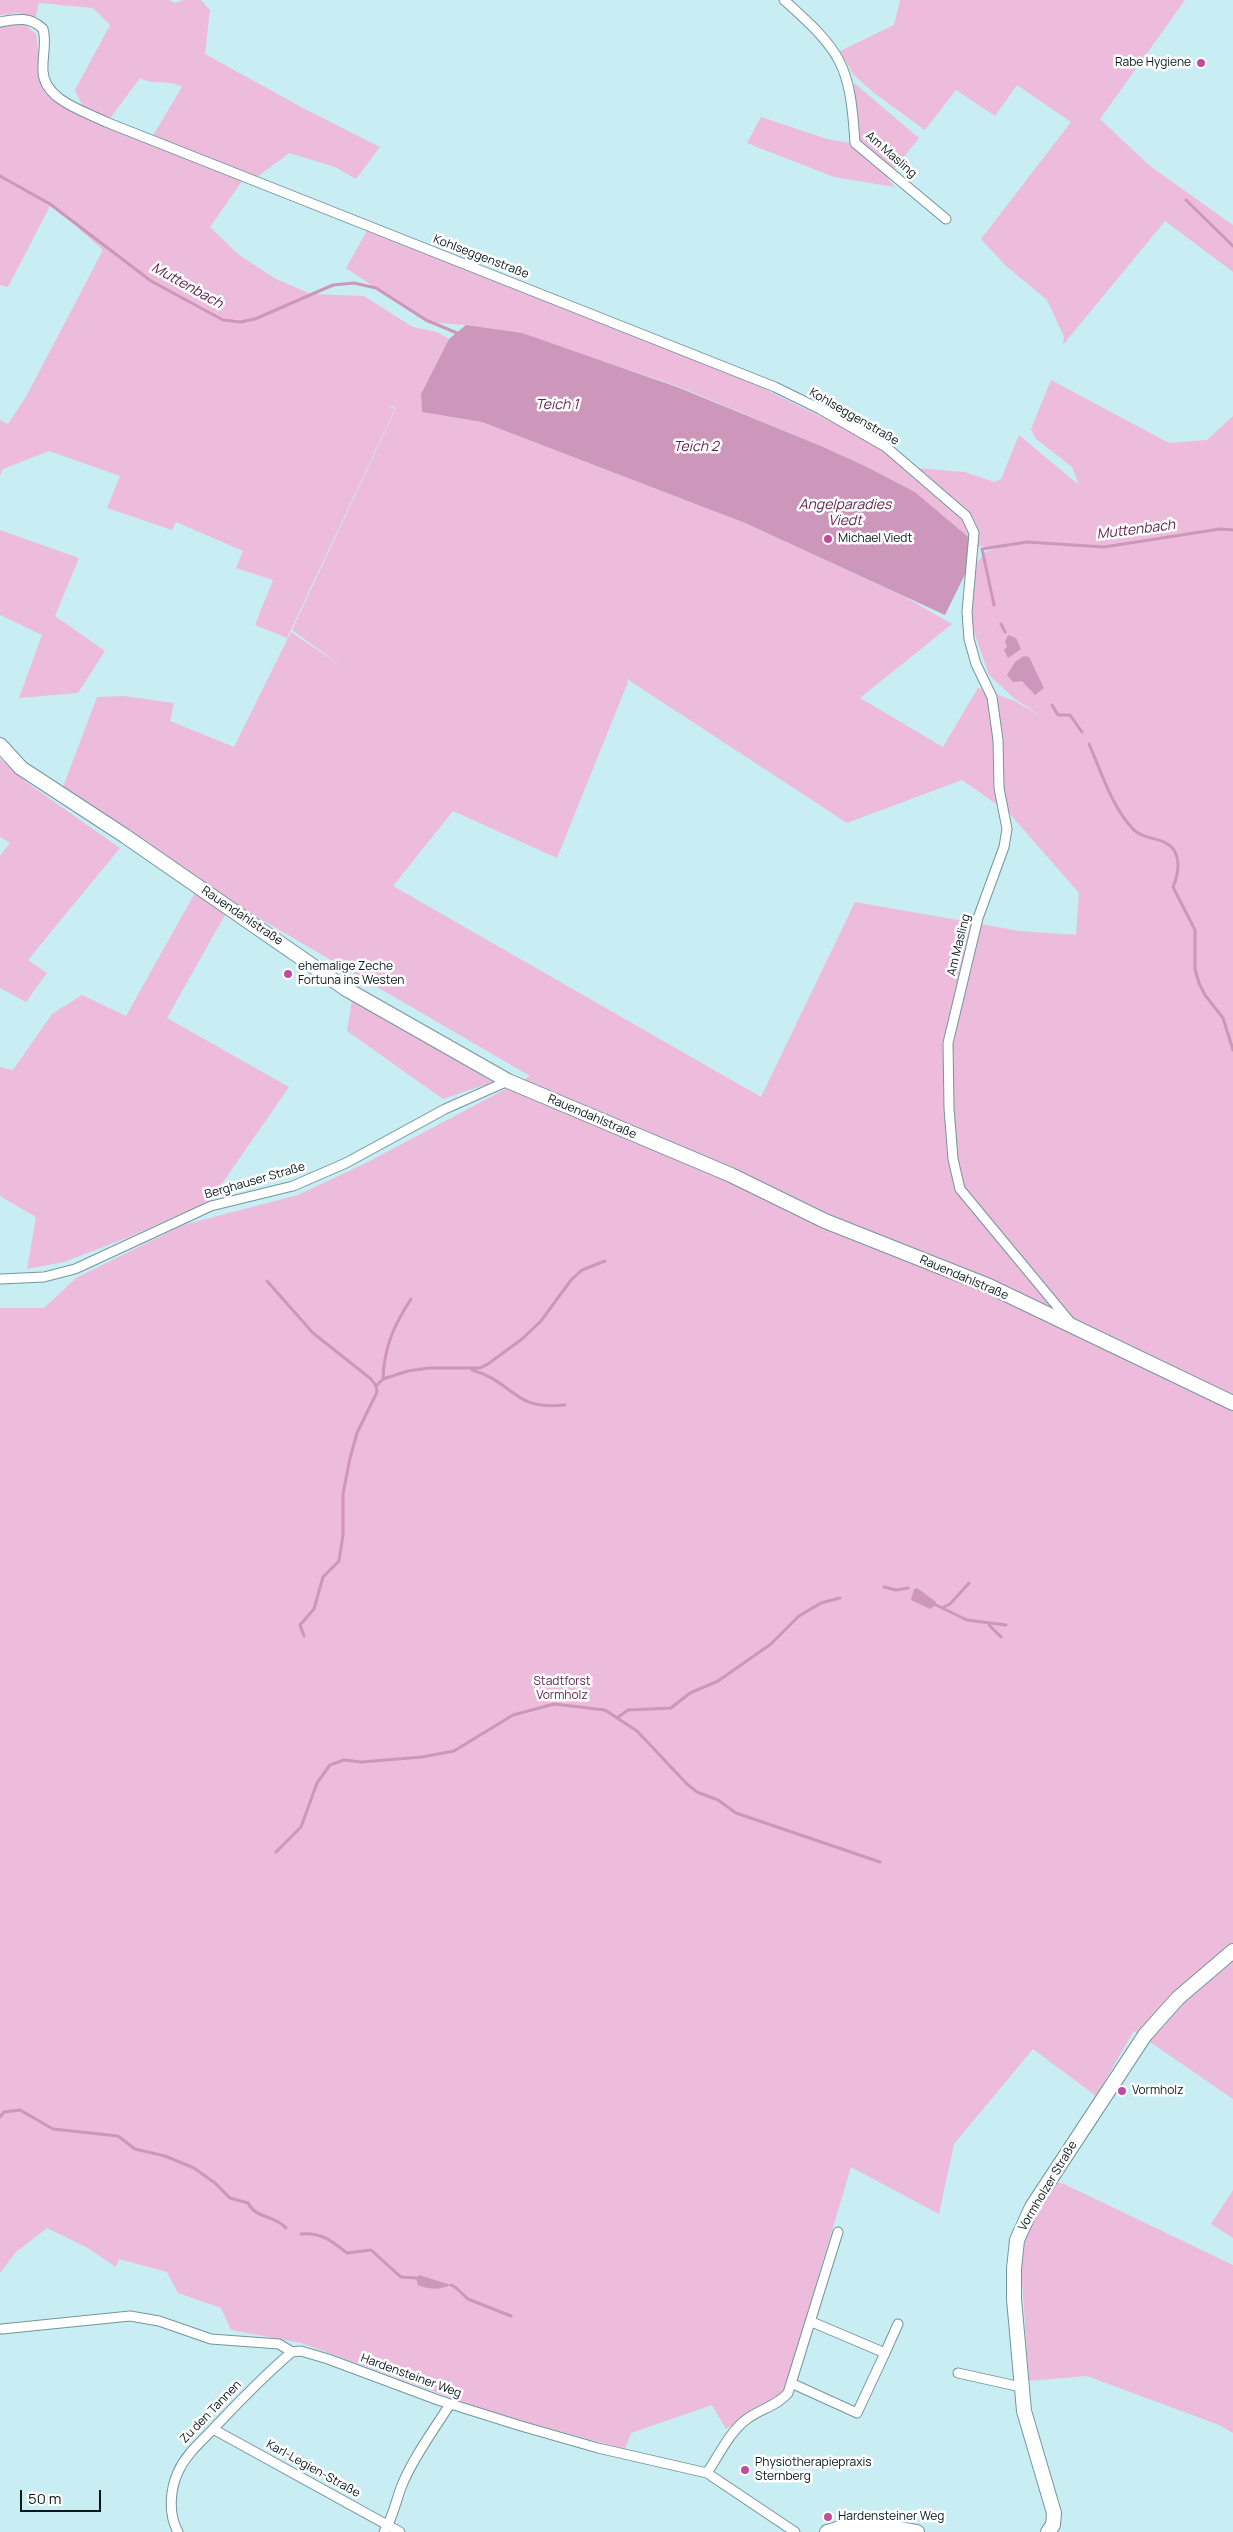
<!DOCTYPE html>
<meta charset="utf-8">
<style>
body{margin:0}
#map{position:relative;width:1233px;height:2532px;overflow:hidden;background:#c8eef4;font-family:Manrope,sans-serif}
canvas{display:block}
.scale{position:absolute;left:20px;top:2490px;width:81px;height:22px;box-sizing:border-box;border:2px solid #09171a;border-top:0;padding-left:6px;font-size:15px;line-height:18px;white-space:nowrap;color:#09171a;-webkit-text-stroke:4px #fff;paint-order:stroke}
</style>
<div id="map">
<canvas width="1233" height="2532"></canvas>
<div class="scale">50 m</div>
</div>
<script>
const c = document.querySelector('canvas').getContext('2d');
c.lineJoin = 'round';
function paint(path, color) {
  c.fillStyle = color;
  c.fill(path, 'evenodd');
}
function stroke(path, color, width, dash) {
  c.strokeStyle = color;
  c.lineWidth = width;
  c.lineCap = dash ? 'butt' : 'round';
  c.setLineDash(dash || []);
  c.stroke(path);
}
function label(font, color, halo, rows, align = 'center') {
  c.font = font + ' Manrope,sans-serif';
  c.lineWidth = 5;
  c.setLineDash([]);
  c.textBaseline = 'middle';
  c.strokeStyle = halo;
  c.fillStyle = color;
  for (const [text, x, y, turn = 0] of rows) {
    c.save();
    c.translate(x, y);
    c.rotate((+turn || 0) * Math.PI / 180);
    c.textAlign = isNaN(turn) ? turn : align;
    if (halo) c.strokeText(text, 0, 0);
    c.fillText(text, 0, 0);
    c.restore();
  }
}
paint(new Path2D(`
 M0 0H169L175 3 184 0H201L210 10 205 54 301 107 380 147 356 179 335 167 289 153 256 178 152 137 182 87C170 79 153 86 140 78L109 120 82 105 75 90 110 25 93 8 39 3 35 19 18 13 0 15Z
 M900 0H1185L1100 119 1150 166 1233 225V272L1165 221 1063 345 1064 337 1047 300 1006 266 981 239 1071 122 1017 85 995 116 956 90 925 130 874 93 853 74 840 51 894 25Z
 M24 24 36 34C40 55 39 73 45 93L107 126 242 181 210 227 239 255 276 279 311 294 364 296 413 327 437 332 449 339 421 394 422 412 482 422 745 523 905 597 952 624 860 698 943 747 978 688 1015 701 1044 718 1015 699 989 675 973 629 971 612 974 567 985 552 997 548 979 546 915 492 865 466 821 446 677 386 522 334 466 325 426 322 346 268 367 231 742 378 836 424 916 468 965 472 994 482 1001 479 1019 435 1079 485 1072 467 1035 438 1031 429 1051 380 1169 443 1207 440 1233 416V2099L1134 2031 1096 2096 1033 2049 954 2144 939 2214 851 2167 784 2391 726 2429 712 2405 631 2433 625 2449 496 2414 301 2343 231 2330 221 2308 178 2293 167 2272 119 2259 116 2267 86 2247 47 2228 16 2252 0 2273V1308H44L76 1278 183 1225 298 1195 366 1163 530 1076 245 910 63 787 97 697 124 696 174 703 170 721 234 747 291 632 344 668 292 630 396 408 385 405 395 409 287 638 255 625 273 580 236 568 243 551 176 522 172 530 107 508 120 476 49 451 3 469 0 476V420L8 424 27 395 103 250 51 204 8 287 0 285V27ZM627 679 847 823 962 780 1009 813 1079 893 1076 935 1020 931 855 902 761 1097 393 886 453 811 557 858 628 682Z
 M854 83 919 138 887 178 895 187 834 177 747 143 761 117 827 139 857 144Z
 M0 530 79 558 55 616 105 651 78 693 19 698 42 635 0 615Z
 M0 758 26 782 120 848 28 960 47 973 26 1002 0 988V856L10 843 0 837Z
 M195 893 226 913 167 1018 289 1087 210 1201 129 1237 64 1262 27 1269 36 1217 0 1196V1067L13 1070 52 1014 82 995 126 1016Z
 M352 999 493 1082 443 1099 347 1031Z
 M1055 2182 1064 2184 1233 2265V2433L1219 2425 1087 2376 1029 2381 1020 2253 1032 2219Z
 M1233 2190V2238L1211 2224Z`), '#edbbdc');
paint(new Path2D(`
 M466 325 522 333 677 387 821 446 865 466 915 492 979 546 945 615 745 523 482 422 422 412 421 394 449 339Z
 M1008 635 1016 638 1021 649 1008 658 1004 650 1007 647 1005 642Z
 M1024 656 1029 657 1044 688 1035 695 1022 681 1013 682 1007 675 1015 662Z
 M917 1588 936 1602V1605L930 1609 911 1600 914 1589Z
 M419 2275 451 2285C438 2290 431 2290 418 2285L416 2278Z`), '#cc97ba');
stroke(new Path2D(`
 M0 176 50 204 151 281 223 320 240 322 255 319 333 285 354 283 376 288 426 320 457 333 456 335
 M1186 200 1233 246
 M994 605 982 549 1027 542 1104 547 1220 529 1233 530
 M1001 624 1005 632
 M1052 705 1058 715H1070L1082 732
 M1089 744C1101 771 1112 808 1134 830 1145 841 1164 836 1174 850 1181 862 1178 875 1173 887L1195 930V969L1199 983 1205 995 1223 1018 1233 1050
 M267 1281 313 1333 371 1379 376 1386
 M472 1370C515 1382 512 1411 565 1405
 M383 1379C384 1347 394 1325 411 1299
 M884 1587 896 1590 908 1588
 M936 1605 967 1620 1006 1625
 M942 1608 950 1604 969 1583
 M989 1625 1001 1637
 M304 1636 300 1625 314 1609 323 1577 339 1561 343 1535V1494L350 1458 357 1433 377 1392 376 1386 383 1379 408 1371 429 1368H480L488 1364 522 1339 541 1321 571 1280 582 1270 605 1261
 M617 1718 628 1710 671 1708 690 1693 718 1681 771 1644 799 1616 821 1603 840 1598
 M276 1852 301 1827 317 1783 330 1765 344 1760 361 1762 422 1757 454 1751 513 1715 554 1704 605 1710 637 1731 687 1784 697 1792 718 1800 736 1813 880 1862
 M0 2117 4 2112 20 2110 53 2129 118 2136 135 2149 165 2156 194 2168 215 2183 230 2198 248 2203C256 2219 275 2215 286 2228
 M301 2234C321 2232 332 2241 347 2253L371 2250 401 2277 416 2278
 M451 2285 455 2287 468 2299 511 2316`), '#cc97ba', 3);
const street = new Path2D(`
 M784 0C842 52 850 64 855 143L946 219
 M0 22C16 19 30 16 43 29 47 42 42 57 43 71 44 100 84 111 106 122L775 387 820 409 886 447 966 516 974 533 967 612 969 639 976 664 992 697 998 740 999 788 1007 829 1004 847 978 918 948 1043 949 1108 953 1159 960 1189 1071 1323
 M0 1279 44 1277 75 1269 211 1206 293 1186 346 1163 445 1109 508 1081
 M2 2329 130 2316 159 2321 211 2339 279 2344 292 2352 301 2351 328 2359 438 2400 521 2426 598 2448 707 2473 795 2532
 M885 2353 898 2324
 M958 2373 1021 2387
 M791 2383 857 2413 885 2353 812 2322
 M213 2429 400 2532
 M707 2473C719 2455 730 2431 747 2419 760 2409 777 2406 788 2393L838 2232
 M178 2532C168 2514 170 2490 178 2472 186 2454 201 2442 214 2428 240 2401 264 2375 292 2352
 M384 2532C393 2518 396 2500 402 2485 414 2456 434 2430 450 2404`);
const secondary = new Path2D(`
 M0 745 21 768 125 836 346 989 508 1081 731 1175 825 1221 989 1286 1233 1403
 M827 2532C857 2521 887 2526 917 2532
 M1048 2532 1053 2525 1054 2513 1024 2411 1014 2299V2269L1017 2240 1032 2207 1145 2035 1178 1998 1233 1951`);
stroke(street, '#73969c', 11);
stroke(secondary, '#73969c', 16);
stroke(street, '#fff', 9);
stroke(secondary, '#fff', 14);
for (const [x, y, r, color] of [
 [1201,63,5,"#c14ba2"],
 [828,539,5,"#c14ba2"],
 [288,974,5,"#c14ba2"],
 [1122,2091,5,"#c14ba2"],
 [745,2470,5,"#c14ba2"],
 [828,2517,5,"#c14ba2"]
]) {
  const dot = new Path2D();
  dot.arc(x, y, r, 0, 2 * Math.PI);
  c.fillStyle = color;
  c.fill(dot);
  stroke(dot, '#fff', 2);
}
label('12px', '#09171a', '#fff', [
 ["Rabe Hygiene",1191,63,"right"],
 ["Michael Viedt",838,539],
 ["ehemalige Zeche",298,967],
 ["Fortuna ins Westen",298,981],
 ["Vormholz",1132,2091],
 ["Physiotherapiepraxis",755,2463],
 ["Sternberg",755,2477],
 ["Hardensteiner Weg",838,2517]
], 'left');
label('12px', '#09171a', '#fff', [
 ["Am Masling",891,155,41],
 ["Kohlseggenstraße",481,257,21],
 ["Kohlseggenstraße",854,417,30],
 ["Rauendahlstraße",242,916,34],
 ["Am Masling",959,945,-76],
 ["Rauendahlstraße",592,1117,23],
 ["Berghauser Straße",255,1181,-16],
 ["Rauendahlstraße",964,1278,23],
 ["Vormholzer Straße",1048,2186,-59],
 ["Hardensteiner Weg",411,2376,20],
 ["Zu den Tannen",211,2412,-46],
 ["Karl-Legien-Straße",313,2469,29]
]);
label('12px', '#642553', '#fff', [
 ["Stadtforst",562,1682],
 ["Vormholz",562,1696]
]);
label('italic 14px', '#622351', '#fff', [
 ["Muttenbach",187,286,29],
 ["Teich 1",557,405],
 ["Teich 2",696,447],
 ["Angelparadies",845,505],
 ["Viedt",845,521],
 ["Muttenbach",1136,530,-7]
]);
</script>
